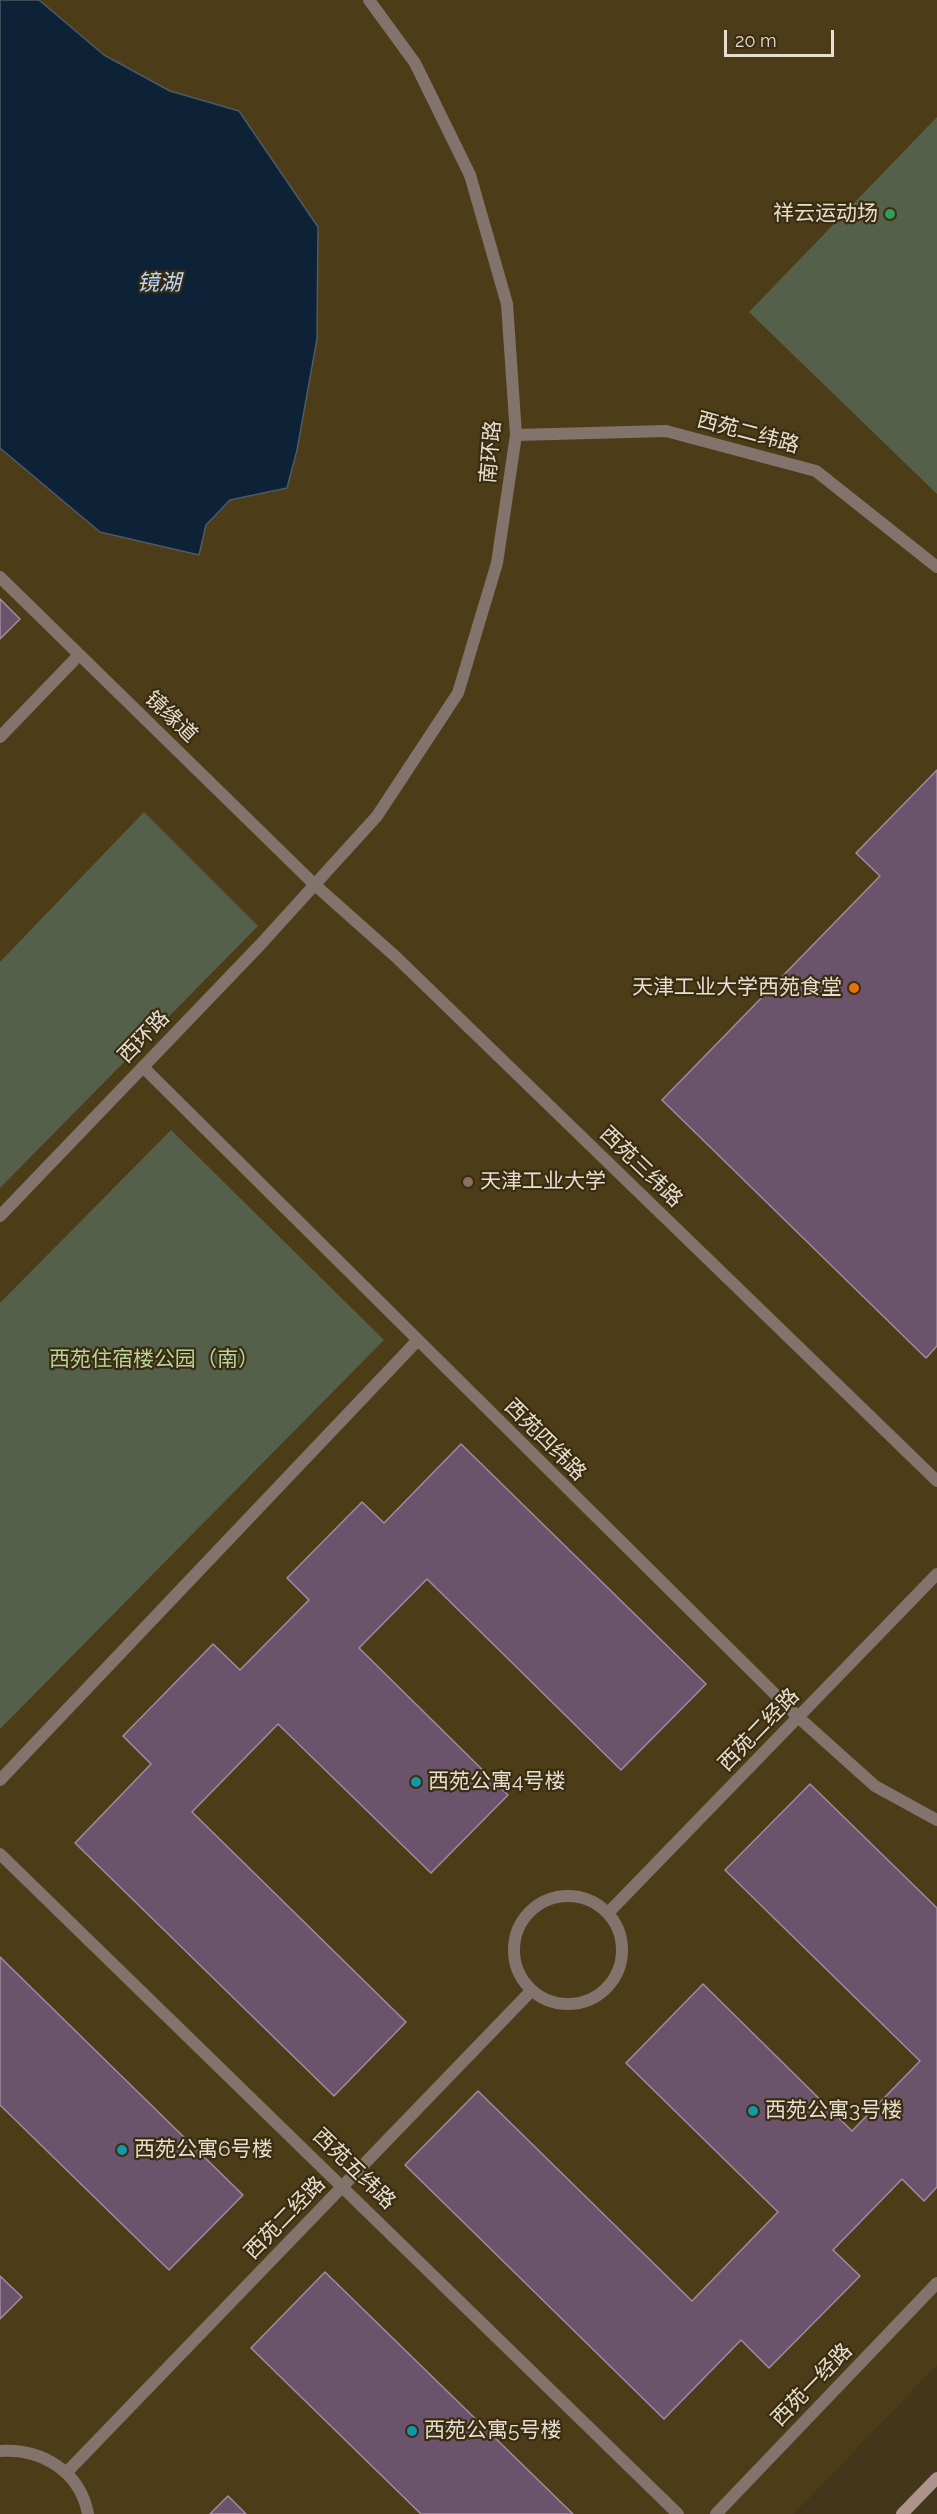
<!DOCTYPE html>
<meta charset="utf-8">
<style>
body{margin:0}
#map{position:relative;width:937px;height:2514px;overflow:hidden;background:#43361a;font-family:Raleway,sans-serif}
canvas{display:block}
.scale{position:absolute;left:724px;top:30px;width:110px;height:27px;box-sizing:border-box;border:3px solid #e6dece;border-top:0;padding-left:8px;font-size:18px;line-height:21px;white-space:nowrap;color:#e6dece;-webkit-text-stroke:4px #392c10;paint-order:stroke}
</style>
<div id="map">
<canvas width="937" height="2514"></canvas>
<div class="scale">20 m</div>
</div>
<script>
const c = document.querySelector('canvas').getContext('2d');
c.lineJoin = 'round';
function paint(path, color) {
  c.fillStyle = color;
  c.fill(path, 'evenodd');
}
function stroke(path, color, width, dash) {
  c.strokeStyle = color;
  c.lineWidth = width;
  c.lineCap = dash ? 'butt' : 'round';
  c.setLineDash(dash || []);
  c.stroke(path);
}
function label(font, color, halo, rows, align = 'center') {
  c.font = font + ' Raleway,"Noto Sans SC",sans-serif';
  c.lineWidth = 4.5;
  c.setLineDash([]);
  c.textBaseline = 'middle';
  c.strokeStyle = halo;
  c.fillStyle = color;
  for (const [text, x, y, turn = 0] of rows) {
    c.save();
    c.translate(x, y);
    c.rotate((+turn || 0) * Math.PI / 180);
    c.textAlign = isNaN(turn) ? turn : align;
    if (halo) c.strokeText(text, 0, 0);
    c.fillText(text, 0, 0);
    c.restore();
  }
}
paint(new Path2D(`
 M0 0H937V2365L794 2514H0Z`), '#4d3c18');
paint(new Path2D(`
 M937 117V494L749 312Z
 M144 812 258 926 0 1188V962Z
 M171 1130 384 1340 0 1729V1303Z`), '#55604b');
const water = new Path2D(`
 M0 0H39L104 55 170 91 239 111 318 227 317 339 297 450 287 488 230 500 206 525 199 555 100 532 0 448Z`);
paint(water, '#0d2236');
stroke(water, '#4e5a64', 1.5);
const building = new Path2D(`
 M0 599 20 619 0 639Z
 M937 770V1346L926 1358 662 1100 880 876 856 853Z
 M461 1444 706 1684 621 1770 427 1579 359 1648 508 1795 431 1873 278 1724 192 1812 406 2022 334 2096 75 1843 151 1764 123 1736 213 1644 240 1670 309 1600 287 1578 362 1502 384 1523Z
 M810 1784 937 1908V2187L924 2201 902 2179 833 2250 860 2276 769 2368 741 2340 664 2419 405 2165 478 2091 692 2301 778 2212 626 2063 703 1984 852 2131 920 2061 725 1870Z
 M0 1957 243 2195 169 2270 0 2105Z
 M325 2272 573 2514H421L251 2348Z
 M0 2276 22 2297 0 2319Z
 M228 2496 246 2514H210Z`);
paint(building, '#6a536b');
stroke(building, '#a28aa3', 1.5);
stroke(new Path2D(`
 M0 737 79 655
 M315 885 396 957 937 1481
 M143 1067 798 1717 875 1786 937 1820
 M0 1854 678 2514
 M514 1950a54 54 0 1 1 108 0a54 54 0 1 1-108 0Z
 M608 1913 937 1574
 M0 2451C41 2448 80 2471 88 2514
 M66 2473 532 1990
 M716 2514 937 2283`), '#83736d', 12);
stroke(new Path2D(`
 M516 435 666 431 816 471 937 567
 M0 577 315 885
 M0 1780 417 1341`), '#83736d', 12);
stroke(new Path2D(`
 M0 1216 260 945 377 816 458 693 497 563 516 435 507 304 470 175 415 63 369 0`), '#83736d', 12);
stroke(new Path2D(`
 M902 2514 937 2478`), '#ac938b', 12);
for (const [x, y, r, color] of [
 [890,214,6,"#2e9e5b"],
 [854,988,6,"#e8710a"],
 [468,1182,6,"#8d6e63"],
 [416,1782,6,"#0f9aa8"],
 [753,2111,6,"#0f9aa8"],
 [122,2150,6,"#0f9aa8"],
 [412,2431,6,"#0f9aa8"]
]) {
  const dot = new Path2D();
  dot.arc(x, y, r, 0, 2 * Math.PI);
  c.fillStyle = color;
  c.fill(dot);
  stroke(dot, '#392c10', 2);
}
label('21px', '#e6dece', '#392c10', [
 ["祥云运动场",878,214,"right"],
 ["天津工业大学西苑食堂",842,988,"right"],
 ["天津工业大学",480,1182],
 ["西苑公寓4号楼",428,1782],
 ["西苑公寓3号楼",765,2111],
 ["西苑公寓6号楼",134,2150],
 ["西苑公寓5号楼",424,2431]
], 'left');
label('21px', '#e6dece', '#392c10', [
 ["西苑二纬路",748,433,15],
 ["南环路",491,452,-85],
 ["镜缘道",171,717,44],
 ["西环路",144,1037,-46],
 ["西苑三纬路",641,1167,44],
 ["西苑四纬路",545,1440,45],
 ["西苑二经路",759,1730,-46],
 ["西苑五纬路",354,2169,44],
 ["西苑二经路",285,2218,-46],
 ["西苑一经路",812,2385,-46]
]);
label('21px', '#b6d39e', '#392c10', [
 ["西苑住宿楼公园（南）",154,1360]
]);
label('italic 22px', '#b7d9fe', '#392c10', [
 ["镜湖",159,283]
]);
</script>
